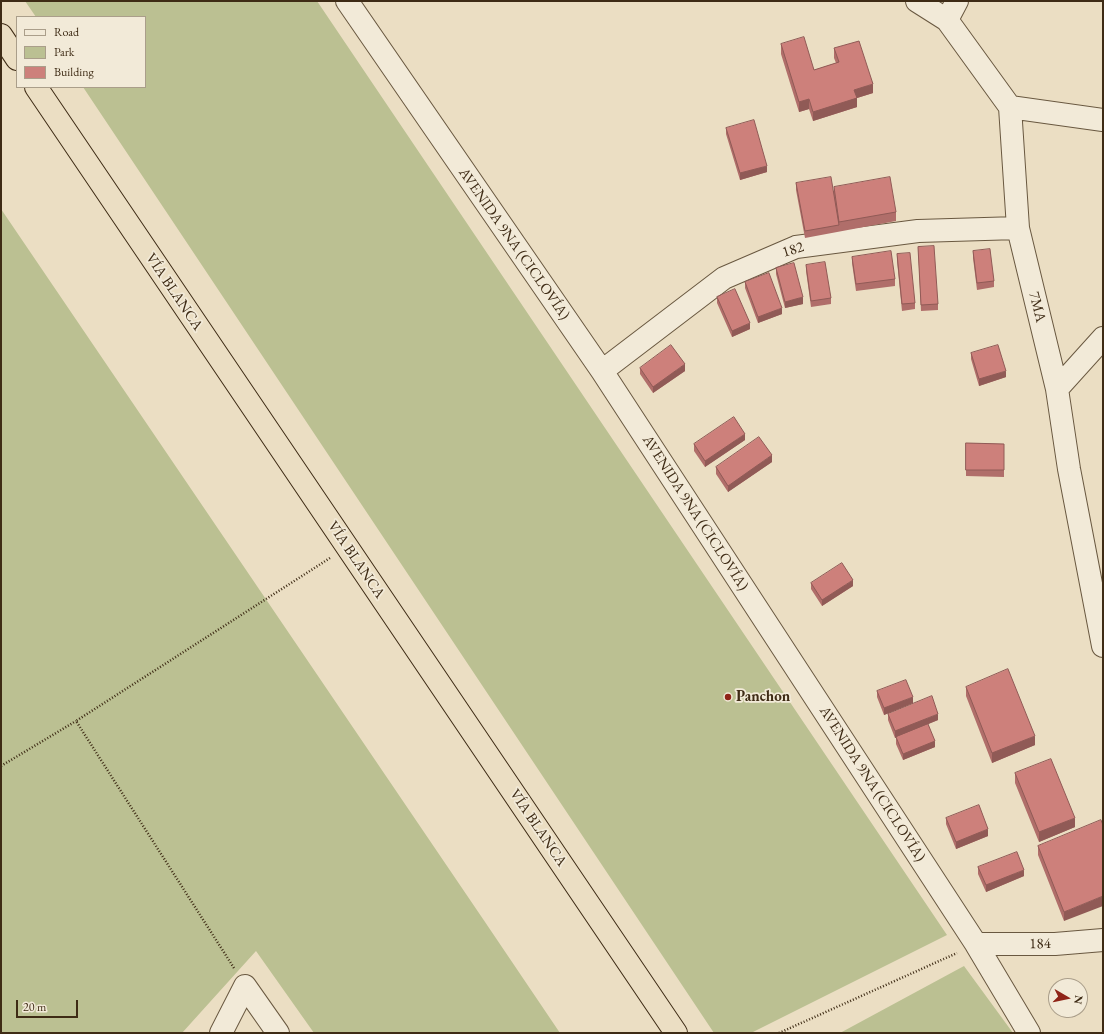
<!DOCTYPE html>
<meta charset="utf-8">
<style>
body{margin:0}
#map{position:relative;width:1104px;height:1034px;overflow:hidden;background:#ebdec3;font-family:"EB Garamond",serif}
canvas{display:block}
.frame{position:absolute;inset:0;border:2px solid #3e2b15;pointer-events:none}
.legend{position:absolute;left:16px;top:16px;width:130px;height:72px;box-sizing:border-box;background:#f2ead8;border:1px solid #aa9e8a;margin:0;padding:5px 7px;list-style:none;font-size:12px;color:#3e2b15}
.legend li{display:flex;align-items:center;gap:8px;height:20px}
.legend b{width:20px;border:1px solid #aa9e8a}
.north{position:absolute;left:1048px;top:978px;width:40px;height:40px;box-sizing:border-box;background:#f2ead8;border:1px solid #aa9e8a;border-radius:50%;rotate:99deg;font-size:11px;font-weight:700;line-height:16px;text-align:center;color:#3e2b15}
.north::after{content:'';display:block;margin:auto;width:14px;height:18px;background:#8f2418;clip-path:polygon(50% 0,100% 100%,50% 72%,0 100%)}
.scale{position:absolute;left:16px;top:1000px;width:62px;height:18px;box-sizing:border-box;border:2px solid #3e2b15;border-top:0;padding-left:5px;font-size:12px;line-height:14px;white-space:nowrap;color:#3e2b15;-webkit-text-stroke:3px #f2ead8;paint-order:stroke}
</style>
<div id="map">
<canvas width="1104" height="1034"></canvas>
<div class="frame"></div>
<ul class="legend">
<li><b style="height:5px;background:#f2ead8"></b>Road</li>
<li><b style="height:11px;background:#bbc092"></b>Park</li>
<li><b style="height:11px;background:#cd807b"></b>Building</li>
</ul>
<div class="north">N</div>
<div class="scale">20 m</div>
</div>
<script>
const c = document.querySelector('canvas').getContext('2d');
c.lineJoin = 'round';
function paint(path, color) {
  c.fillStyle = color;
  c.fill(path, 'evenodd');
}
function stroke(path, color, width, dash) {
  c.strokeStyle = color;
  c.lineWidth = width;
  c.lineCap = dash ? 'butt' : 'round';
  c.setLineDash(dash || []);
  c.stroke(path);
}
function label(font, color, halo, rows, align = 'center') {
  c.font = font + ' "EB Garamond",serif';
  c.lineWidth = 3.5;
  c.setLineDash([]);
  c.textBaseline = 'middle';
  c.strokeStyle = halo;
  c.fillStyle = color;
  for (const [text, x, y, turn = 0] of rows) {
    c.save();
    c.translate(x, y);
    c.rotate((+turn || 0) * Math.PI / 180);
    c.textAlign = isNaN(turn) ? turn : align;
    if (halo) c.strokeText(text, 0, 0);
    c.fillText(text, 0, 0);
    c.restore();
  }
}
paint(new Path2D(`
 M25 1H317L947 935 751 1033H714L83 87H145V17H36Z
 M1 209 483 919 560 1033H314L256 951 182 1033H1Z
 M964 966 1013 1033H840Z`), '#bbc092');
const minor = new Path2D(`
 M347 1 602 371 976 944 1029 1033
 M917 1 947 20 1010 107 1018 228 1057 389 1069 469 1103 646
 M947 20 957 1
 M1010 107 1103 120
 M602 371 724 278 796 247 918 231 1018 228
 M1057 389 1103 338
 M976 944H1055L1103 940
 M221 1033 245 986 278 1033`);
const highway = new Path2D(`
 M1 35 17 59
 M36 87 676 1033`);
stroke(minor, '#695840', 24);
stroke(highway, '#3e2b15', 24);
stroke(new Path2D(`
 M1 766 76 721
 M234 968 76 721 330 558
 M779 1033 957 953`), '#3e2b15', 2.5, [1, 2]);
stroke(minor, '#f2ead8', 22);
stroke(highway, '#ebdec3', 22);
paint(new Path2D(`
 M781 44 814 70 836 63 834 58V48L873 93 857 98V107L813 121 809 109 799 112 781 54Z
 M726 128 767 172 740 180 726 134Z
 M796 183 834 191V187L896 212V221L805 238 796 190Z
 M918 247 938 304V310L921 311Z
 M973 251 994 281V287L977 290 973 258Z
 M897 254 915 303V309L902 311 897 261Z
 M852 257 895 279V286L856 291 852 263Z
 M806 265 831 298V304L811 307 806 271Z
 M776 268 803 304 785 308 776 274Z
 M745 282 782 314 758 323 745 288Z
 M717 297 750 329 732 337 717 303Z
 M971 353 1006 377 979 386 971 359Z
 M640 368 685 371 653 393 640 374Z
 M745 440 705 467 694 451V444Z
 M966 443 1004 444V477L966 476Z
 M772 462 728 492 716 474V467Z
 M811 583 853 586 822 606 811 589Z
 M966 687 1035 745 992 763 966 696Z
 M877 691 913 703 884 715 877 697Z
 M888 714 938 720 928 724 935 747 903 760 896 744V737L910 731 895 738 888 720Z
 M1015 773 1075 827 1039 842 1015 783Z
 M946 818 988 836 956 849 946 824Z
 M1103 825 1064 921 1038 855V846Z
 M978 867 1024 876 986 892 978 874Z`), '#b06e6a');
paint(new Path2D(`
 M873 84V93L857 98V107L813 121V112L854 90Z
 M809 99V109L799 112V102Z
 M767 166V172L740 180V173Z
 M803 297V304L785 308V302Z
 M782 308V314L758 323V317Z
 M750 323V329L732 337V331Z
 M685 364V371L653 393V387Z
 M1006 371V377L979 386V379Z
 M745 434V440L705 467V461Z
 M772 455V462L728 492V486Z
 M853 580V586L822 606V600Z
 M913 697V703L884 715V708Z
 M938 714V720L895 738V731Z
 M1035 736V745L992 763V753Z
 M935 741V747L903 760V754Z
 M1075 818V827L1039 842V832Z
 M988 829V836L956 849V842Z
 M1024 870V876L986 892V885Z
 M1103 896V906L1064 921V912Z`), '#905a56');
const building = new Path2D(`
 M804 37 814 70 839 62 834 48 859 41 873 84 854 90 857 98 813 112 809 99 799 102 781 44Z
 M754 120 767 166 740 173 726 128Z
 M831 177 839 225 805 231 796 183Z
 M890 177 896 212 839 222 834 187Z
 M934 246 938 304 921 305 918 247Z
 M990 249 994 281 977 283 973 251Z
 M891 251 895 279 856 284 852 257Z
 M910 253 915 303 902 304 897 254Z
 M825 262 831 298 811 301 806 265Z
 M794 263 803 297 785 302 776 268Z
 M769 273 782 308 758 317 745 282Z
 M735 289 750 323 732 331 717 297Z
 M671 345 685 364 653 387 640 368Z
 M998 345 1006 371 979 379 971 353Z
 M734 417 745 434 705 461 694 444Z
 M759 437 772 455 728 486 716 467Z
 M966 443 1004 444V470H966Z
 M842 563 853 580 822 600 811 583Z
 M1008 669 1035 736 992 753 966 687Z
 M906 680 913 697 884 708 877 691Z
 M932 696 938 714 895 731 888 714Z
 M928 724 935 741 903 754 896 737Z
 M1051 759 1075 818 1039 832 1015 773Z
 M979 805 988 829 956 842 946 818Z
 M1101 820 1103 825V896L1064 912 1038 846Z
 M1017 852 1024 870 986 885 978 867Z`);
paint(building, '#cd807b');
stroke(building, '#905a56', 1);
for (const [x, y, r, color] of [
 [728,697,4,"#8f2418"]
]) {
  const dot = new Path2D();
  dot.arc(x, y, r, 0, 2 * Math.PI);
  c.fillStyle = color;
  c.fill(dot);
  stroke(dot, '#f2ead8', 1.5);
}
label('15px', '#3e2b15', '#f2ead8', [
 ["AVENIDA 9NA (CICLOVÍA)",514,244,55],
 ["182",793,250,-17],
 ["VÍA BLANCA",174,292,56],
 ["7MA",1037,307,76],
 ["AVENIDA 9NA (CICLOVÍA)",695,513,57],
 ["VÍA BLANCA",356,560,56],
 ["AVENIDA 9NA (CICLOVÍA)",872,784,57],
 ["VÍA BLANCA",538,828,56],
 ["184",1040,944,-1]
]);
label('bold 15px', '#3e2b15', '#f2ead8', [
 ["Panchon",736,697]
], 'left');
</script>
